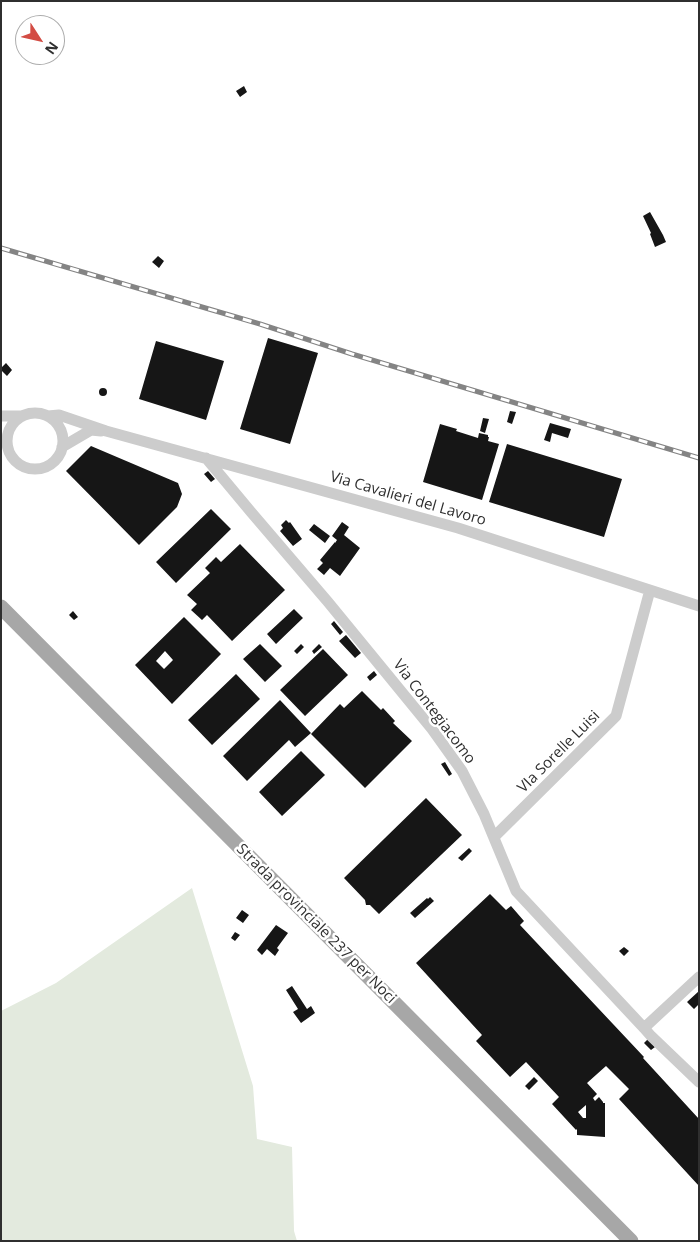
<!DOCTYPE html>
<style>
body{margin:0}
#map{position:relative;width:700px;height:1242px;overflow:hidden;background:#fff;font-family:"Open Sans",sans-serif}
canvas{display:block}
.frame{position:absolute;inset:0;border:2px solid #2f2f2f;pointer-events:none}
.north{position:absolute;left:15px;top:15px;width:50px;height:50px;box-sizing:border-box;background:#fff;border:1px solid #acacac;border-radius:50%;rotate:125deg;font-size:14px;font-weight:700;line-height:20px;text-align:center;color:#2f2f2f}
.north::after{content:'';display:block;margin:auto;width:18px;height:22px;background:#d34c44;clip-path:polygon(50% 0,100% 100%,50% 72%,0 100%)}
</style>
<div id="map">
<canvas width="700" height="1242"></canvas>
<div class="frame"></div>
<div class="north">N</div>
</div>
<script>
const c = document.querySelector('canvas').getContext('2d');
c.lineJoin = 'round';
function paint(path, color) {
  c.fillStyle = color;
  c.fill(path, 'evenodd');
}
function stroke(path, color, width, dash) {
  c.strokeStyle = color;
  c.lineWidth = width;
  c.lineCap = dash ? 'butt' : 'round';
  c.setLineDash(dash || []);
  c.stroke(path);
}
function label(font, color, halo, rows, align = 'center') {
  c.font = font + ' "Open Sans",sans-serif';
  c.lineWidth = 5;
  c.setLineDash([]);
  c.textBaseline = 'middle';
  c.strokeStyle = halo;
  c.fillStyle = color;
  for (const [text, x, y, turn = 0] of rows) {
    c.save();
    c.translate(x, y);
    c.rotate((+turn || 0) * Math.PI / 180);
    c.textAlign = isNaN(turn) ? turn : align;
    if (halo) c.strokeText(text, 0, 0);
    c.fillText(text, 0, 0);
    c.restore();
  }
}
paint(new Path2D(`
 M192 888 253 1086 257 1139 292 1147 294 1231 297 1241H1V1011L56 983Z`), '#e3eade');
paint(new Path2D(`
 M244 86 247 92 240 97 236 91Z
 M650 212 663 235 666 242 655 247 650 234 651 233 643 216Z
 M158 256 164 261 159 268 152 262Z
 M268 338 318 353 290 444 240 429Z
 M156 341 224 361 206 420 139 399Z
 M6 363 12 370 7 376 1 370V368Z
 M99 392a4 4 0 1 1 8 0a4 4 0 1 1-8 0Z
 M510 411 516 412 512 424 507 422Z
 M483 418 489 419 485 433 480 431Z
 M550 423 571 429 568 438 552 433 550 442 544 440Z
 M440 424 457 429 456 431 478 438 479 433 488 435V437H489L488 441 499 444 482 500 423 482Z
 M507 444 622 479 604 537 489 502Z
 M91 446 178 483 182 494 177 507 139 545 66 471Z
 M208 471 215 479 211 482 204 474Z
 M211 509 231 529 176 583 156 562Z
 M286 520 289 523 290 522 302 539 293 546 280 531 283 528 281 525Z
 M342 522 349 527 344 535 360 548 340 576 330 568 324 575 317 569 323 563 320 560 335 542V543L337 540 332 536Z
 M314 524 330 536 325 543 309 530Z
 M240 544 285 590 232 641 207 615 202 620 191 610 197 604 187 595 210 573 205 568 216 557 221 562Z
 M294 609 303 618 276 644 267 634Z
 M73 611 78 617 74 620 69 615Z
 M184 617 221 654 172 704 135 665ZM165 651 173 660 164 669 156 661Z
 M334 621 343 632 340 635 331 624Z
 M346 635 361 653 355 658 339 641Z
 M260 644 282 666 265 682 243 659Z
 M301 644 304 647 297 654 294 651Z
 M319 644 322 647 314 654 312 651Z
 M323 649 348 675 305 716 280 690Z
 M374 671 377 675 370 681 367 677Z
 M236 674 260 699 212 745 188 720Z
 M362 691 381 710 383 708 395 721 393 723 412 741 365 788 311 734 340 704 344 708Z
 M280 700 311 733 295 747 289 740 247 781 223 756Z
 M301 751 325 775 282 816 259 792Z
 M445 762 452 774 449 776 441 764Z
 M426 798 462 835 379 914 370 905H366L365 900 344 878Z
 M469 848 472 851 462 861 458 858Z
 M490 894 506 910 511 906 524 921 520 925 644 1057 643 1058 699 1119V1186L619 1099 629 1089 606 1066 587 1083 597 1094 593 1098 595 1101 599 1097 603 1102V1103H605V1137L577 1135V1129L576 1130 552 1104 559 1097 526 1062 510 1077 476 1041 482 1035 416 963ZM586 1105V1118H583L578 1112Z
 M430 897 434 901 415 918 410 913 427 898 428 899Z
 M242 910 249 915 243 923 236 918Z
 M276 925 288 933 277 948 279 950 275 956 267 949 262 955 257 950Z
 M235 932 240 935 235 941 231 938Z
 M624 947 629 951 624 956 619 951Z
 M292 986 307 1009 311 1006 315 1013 301 1023 293 1012 298 1009 286 990Z
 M699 991V1004L694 1009 687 1002Z
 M648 1039 655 1047 651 1050 644 1043Z
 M534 1077 538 1081 529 1090 525 1086Z`), '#161616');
stroke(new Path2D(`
 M7 441a28 28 0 1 1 56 0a28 28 0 1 1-56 0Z
 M1 416H21
 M48 416 59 415 106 431 458 528 699 606
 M62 447 91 430 101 431
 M206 458 251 512 328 602 432 729 462 771 484 814 516 891 644 1028 651 1036 699 1082
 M494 837 616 716 650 590
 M644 1028 699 977`), '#ccc', 11);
stroke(new Path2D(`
 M1 607 631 1241`), '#a7a7a7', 15);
const rail = new Path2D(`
 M1 248 260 324 352 354 699 458`);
stroke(rail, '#848484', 5);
stroke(rail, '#fff', 3, [9]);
label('15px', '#2f2f2f', '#fff', [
 ["Via Cavalieri del Lavoro",408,499,16],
 ["Via Contegiacomo",434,712,53],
 ["VIa Sorelle Luisi",559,752,-45],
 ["Strada provinciale 237 per Noci",316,924,45]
]);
</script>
